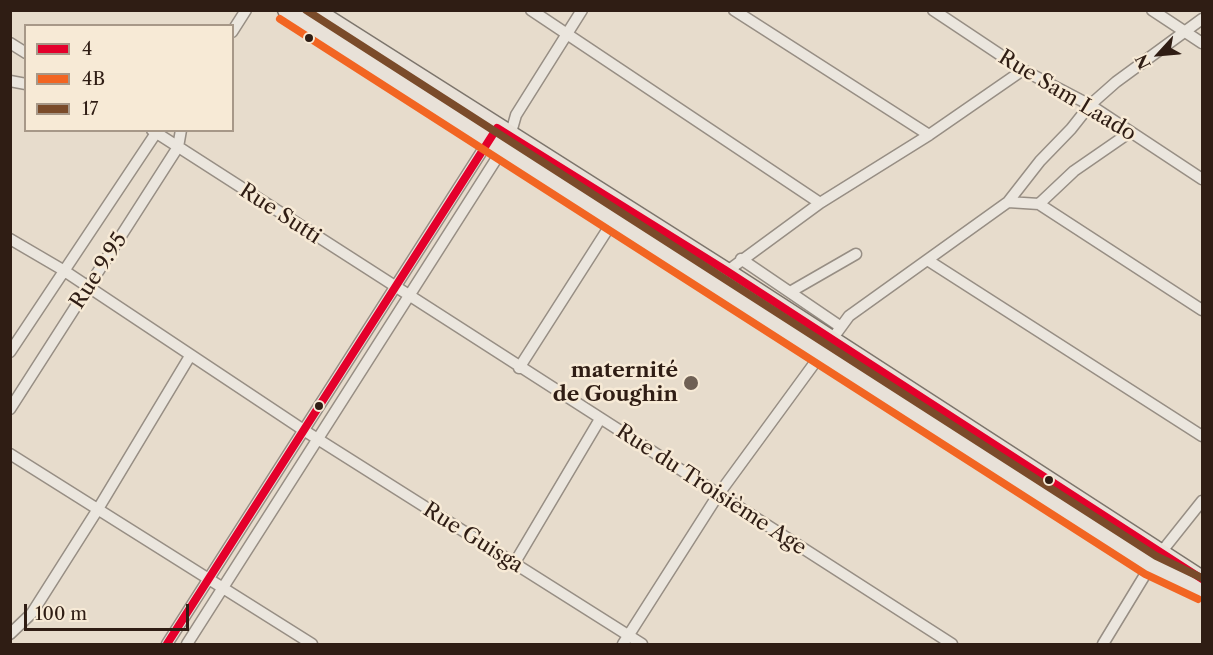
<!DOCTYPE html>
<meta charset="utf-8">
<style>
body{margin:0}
#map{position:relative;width:1213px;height:655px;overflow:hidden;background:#e7dccc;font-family:"Libre Caslon Text",serif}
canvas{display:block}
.frame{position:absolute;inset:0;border:12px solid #2f1d14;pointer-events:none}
.legend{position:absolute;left:24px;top:24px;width:210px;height:108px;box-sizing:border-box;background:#f7ead6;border:2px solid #a79888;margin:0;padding:8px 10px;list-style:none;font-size:18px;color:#2f1d14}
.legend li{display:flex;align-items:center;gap:12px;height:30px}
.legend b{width:30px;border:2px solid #a79888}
.north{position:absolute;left:1129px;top:24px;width:60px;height:60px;-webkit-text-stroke:4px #f7ead6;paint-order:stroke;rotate:244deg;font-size:16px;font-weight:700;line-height:24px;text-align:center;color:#2f1d14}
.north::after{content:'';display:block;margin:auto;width:21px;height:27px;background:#2f1d14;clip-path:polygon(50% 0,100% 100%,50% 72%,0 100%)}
.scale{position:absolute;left:24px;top:604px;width:165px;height:27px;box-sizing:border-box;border:3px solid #2f1d14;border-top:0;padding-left:8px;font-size:18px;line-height:21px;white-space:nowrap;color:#2f1d14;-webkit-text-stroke:4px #f7ead6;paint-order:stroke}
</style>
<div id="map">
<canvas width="1213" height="655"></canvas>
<div class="frame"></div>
<ul class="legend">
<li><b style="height:8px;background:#e4002b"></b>4</li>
<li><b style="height:8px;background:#f26522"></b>4B</li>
<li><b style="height:8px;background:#7a4b2a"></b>17</li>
</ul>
<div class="north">N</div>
<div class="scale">100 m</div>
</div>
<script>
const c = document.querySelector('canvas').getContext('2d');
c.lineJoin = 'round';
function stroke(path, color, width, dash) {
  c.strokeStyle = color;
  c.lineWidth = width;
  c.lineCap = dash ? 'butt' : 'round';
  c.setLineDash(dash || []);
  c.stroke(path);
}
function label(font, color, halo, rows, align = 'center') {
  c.font = font + ' "Libre Caslon Text",serif';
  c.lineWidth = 5;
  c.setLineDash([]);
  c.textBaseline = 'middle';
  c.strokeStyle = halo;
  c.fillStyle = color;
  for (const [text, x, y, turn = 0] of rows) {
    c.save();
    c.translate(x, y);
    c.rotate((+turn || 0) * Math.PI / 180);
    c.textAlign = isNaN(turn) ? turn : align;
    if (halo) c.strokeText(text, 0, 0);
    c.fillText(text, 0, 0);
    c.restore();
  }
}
const minor = new Path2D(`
 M531 10 820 203
 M734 10 929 135
 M933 10 1023 70 1090 105 1202 179
 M1152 10 1202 43
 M232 32 246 10
 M10 43 26 53
 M10 81 26 84
 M152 130 952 644
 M1008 202 1039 204 1074 171 1129 133
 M1039 204 1202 310
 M10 239 63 270 305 431 642 644
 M741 259 841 327
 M929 261 1202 436
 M711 283 820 203 929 135 1023 70
 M790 292 856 254
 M10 352 158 130
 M519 368 613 221
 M10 409 178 147 181 130
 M10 454 312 644
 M514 564 600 419
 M10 634 32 613 98 509 190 356
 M167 644 491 137
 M187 644 502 150 510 136 516 115 582 10
 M623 644 718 495 849 316 1008 202 1040 161 1071 129 1090 105 1116 82 1202 19
 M1103 644 1151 565 1202 501`);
const highway = new Path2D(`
 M286 10 1151 565 1202 589
 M315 10 725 270 1202 579`);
stroke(minor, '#978e84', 13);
stroke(highway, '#7d756c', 19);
stroke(minor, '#ebe6de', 10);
stroke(highway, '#e8e1d8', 16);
stroke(new Path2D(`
 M167 644 497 128 725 270 1202 579`), '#e4002b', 8);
stroke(new Path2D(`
 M280 19 1145 574 1198 599`), '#f26522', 8);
stroke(new Path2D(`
 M306 10 1156 556 1202 578`), '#7a4b2a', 8);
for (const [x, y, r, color] of [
 [309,38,5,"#2f1d14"],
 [691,383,8,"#6f6054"],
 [319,406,5,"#2f1d14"],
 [1049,480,5,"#2f1d14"]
]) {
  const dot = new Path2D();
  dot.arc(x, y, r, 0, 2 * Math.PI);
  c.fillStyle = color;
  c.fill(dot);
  stroke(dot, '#f7ead6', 2);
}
label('21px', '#2f1d14', '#f7ead6', [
 ["Rue Sam Laado",1067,96,31],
 ["Rue Sutti",280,214,33],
 ["Rue 9.95",99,271,-57],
 ["Rue du Troisième Age",711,490,33],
 ["Rue Guisga",473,538,32]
]);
label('bold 21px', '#2f1d14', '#f7ead6', [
 ["maternité",678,371],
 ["de Goughin",678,395]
], 'right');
</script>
